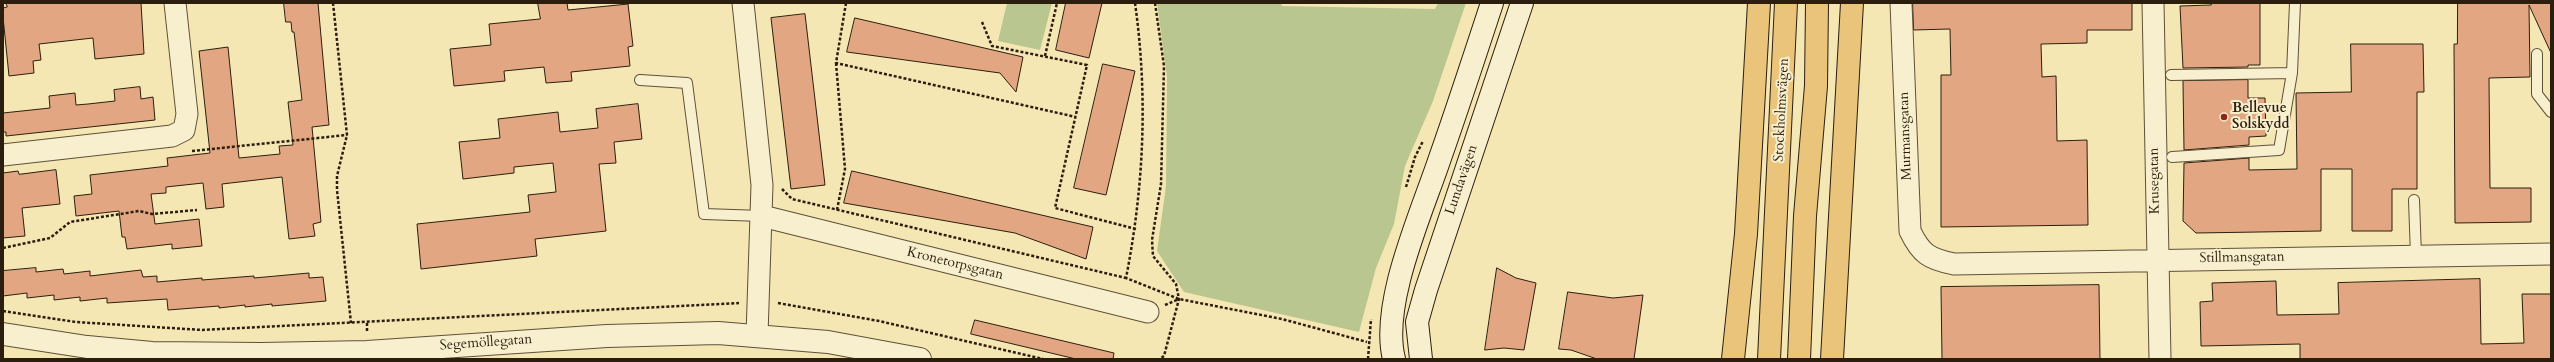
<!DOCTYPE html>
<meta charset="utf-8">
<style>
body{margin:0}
#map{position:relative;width:2554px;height:362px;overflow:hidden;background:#f5e7b4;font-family:Cardo,serif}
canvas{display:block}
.frame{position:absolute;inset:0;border:4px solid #2c1e0e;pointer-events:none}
</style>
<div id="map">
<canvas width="2554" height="362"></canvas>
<div class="frame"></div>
</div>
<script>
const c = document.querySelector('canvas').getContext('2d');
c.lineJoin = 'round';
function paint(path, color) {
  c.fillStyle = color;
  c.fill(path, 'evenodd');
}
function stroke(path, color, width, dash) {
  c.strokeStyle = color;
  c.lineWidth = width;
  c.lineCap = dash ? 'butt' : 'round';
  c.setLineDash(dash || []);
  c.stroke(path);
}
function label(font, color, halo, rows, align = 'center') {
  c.font = font + ' Cardo,serif';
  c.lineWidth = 4;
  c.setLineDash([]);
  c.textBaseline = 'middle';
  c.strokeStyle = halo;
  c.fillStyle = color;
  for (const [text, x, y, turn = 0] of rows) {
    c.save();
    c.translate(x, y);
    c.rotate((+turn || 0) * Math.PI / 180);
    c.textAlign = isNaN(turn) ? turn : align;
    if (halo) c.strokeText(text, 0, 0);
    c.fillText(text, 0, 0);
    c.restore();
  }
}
paint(new Path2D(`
 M1007 3H1052L1040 50 998 41Z
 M1157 3H1281L1282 6 1435 9 1438 3H1466L1433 101 1405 166 1394 224 1376 268 1359 332 1184 292 1157 251 1166 186 1167 77Z`), '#b9c68f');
const building = new Path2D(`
 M6 3H141L144 54 95 59 93 38 39 44 41 60 33 61 34 73 9 76 3 17V8L7 7Z
 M284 3H318L329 125 312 127 321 222 313 224 315 236 289 239 282 177 222 184 224 207 206 209 203 183 166 187V193L151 194 155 224 199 219 202 246 172 249V244L127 249 125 237H122L119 211 76 216 74 196 92 194 90 175 168 166 167 158 210 153 199 51 228 47 239 158 280 154 279 146 293 145 288 102 302 100 294 32H292L291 22H286Z
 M538 3H567L568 10 628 4 633 46 628 47 630 66 571 72 572 81 546 83 544 67 504 71 505 81 454 86 450 49 491 45 489 24 540 19Z
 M1066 3H1102L1089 58 1056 50Z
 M1913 3H2132V30H2087V43L2041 44 2042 77 2056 76 2057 141 2087 140 2088 225 1941 227V75H1951L1950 29 1914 30Z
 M2211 3H2260V65H2248V67L2183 68 2180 6 2211 5Z
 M2458 3H2551V53L2529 5 2530 77 2489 78 2490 188H2531V222L2455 223 2454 44H2457Z
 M805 14 825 185 791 189 771 18Z
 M855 18 1023 57 1016 92 1000 73 847 52Z
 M2351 44H2423L2424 92H2417V189H2392V231H2352V169H2321V231L2196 233 2183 221 2184 163 2249 158V170L2297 169 2296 93 2351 92Z
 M1103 64 1135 71 1106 195 1074 188Z
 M2248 80V98H2265L2266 136 2249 137V145L2184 150 2183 81Z
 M140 87 141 99 153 97 155 120 6 136V132H3V113L50 108 49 96 75 93 76 105 88 104 115 101 114 90Z
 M638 104 642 139 614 142 616 163 599 164 606 231 535 239 537 256 421 269 417 224 530 212 528 195 556 192 553 163 514 167V173L463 179 459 142 500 138 498 119 558 112 560 132 598 128 596 109Z
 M56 170 60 204 22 208 25 236 3 238V173L18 171 19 174Z
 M852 171 1093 227 1086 259 1015 233 844 203Z
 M36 268V272L63 269 64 274 90 271V276L141 270 143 277 157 276V282L202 278V280L254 276V278L309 273V278L323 277 326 301 272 306V304L245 307V305L219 308V306L168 310 167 299 107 303V298L80 301V297L54 300V295L27 298V293L3 296V271Z
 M1497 268 1516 278 1536 283 1524 350 1504 348 1485 350Z
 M2480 279 2481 344 2524 343 2522 294H2551V359H2300V344L2201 346 2200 302 2213 301 2212 283 2276 281 2277 315 2339 314 2338 283Z
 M2099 285 2100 359H1942L1941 287Z
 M1568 292 1613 298 1643 295 1634 359H1597L1571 350 1559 349Z
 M975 320 1114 353 1113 359H1076L971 334Z`);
paint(building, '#e2a782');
stroke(building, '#2c1e0e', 1);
const service = new Path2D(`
 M2537 54V94L2551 112
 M2171 75 2292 73 2295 3
 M640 80 687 83 704 214 762 216
 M2172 157 2279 150 2292 73
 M2414 200 2416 256`);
const minor = new Path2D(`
 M743 3 762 185 757 335
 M1901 3 1910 231C1921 254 1929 259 1954 264L2551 254
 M2153 3 2160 359
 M3 155 172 136 184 130 187 114 175 3
 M762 216 1148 312`);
const tertiary = new Path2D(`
 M3 334 87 347 152 353 261 354 367 352 607 336 718 333 828 342 920 359`);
const secondary = new Path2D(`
 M1394 359C1380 304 1422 212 1440 158 1458 107 1475 55 1492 3
 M1421 359 1417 322 1426 290 1522 3`);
const motorway = new Path2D(`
 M1733 359 1746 234 1759 3
 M1769 359 1786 3
 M1799 359 1805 216 1816 86 1817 3
 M1832 359 1852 3`);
stroke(service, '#5e5038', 12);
stroke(minor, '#5e5038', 23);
stroke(tertiary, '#5e5038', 24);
stroke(secondary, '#2c1e0e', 24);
stroke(motorway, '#2c1e0e', 24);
stroke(new Path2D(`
 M333 3 347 135 337 176V190L351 323
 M846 3 836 63 1076 117
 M1135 3C1148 96 1144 186 1126 278L1179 299 1282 319 1367 342
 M1155 3 1164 66 1161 184 1152 240 1153 256 1176 284 1179 299 1164 356 1160 359
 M982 22 992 46 1087 65 1055 208 1136 229
 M1045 56 1057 3
 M836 63 845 169 837 210
 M192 151 347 135
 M1406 187 1415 157 1423 141
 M782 189 792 199 1126 278
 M3 248 50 238 70 222 139 211 152 214 197 210
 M778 303 879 321 1043 359
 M1165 305 1179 299
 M3 311 76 322 202 330 739 303
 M367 323V333
 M1368 359 1371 319`), '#2c1e0e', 2.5, [3, 2]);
stroke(service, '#f8efce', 10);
stroke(minor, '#f8efce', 21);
stroke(tertiary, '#f8efce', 22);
stroke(secondary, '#f8efce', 22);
stroke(motorway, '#eac47a', 22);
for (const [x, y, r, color] of [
 [2224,117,4,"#8f2418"]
]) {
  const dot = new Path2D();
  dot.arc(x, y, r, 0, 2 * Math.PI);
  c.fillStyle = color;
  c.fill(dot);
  stroke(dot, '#f8efce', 1.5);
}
label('bold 14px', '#2c1e0e', '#f8efce', [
 ["Bellevue",2232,109],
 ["Solskydd",2232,125]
], 'left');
label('14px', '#2c1e0e', '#f8efce', [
 ["Stockholmsvägen",1782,110,-87],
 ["Murmansgatan",1906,136,-92],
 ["Lundavägen",1462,180,-71],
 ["Krusegatan",2155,181,-91],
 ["Stillmansgatan",2242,258,-1],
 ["Kronetorpsgatan",955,264,14],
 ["Segemöllegatan",486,343,-4]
]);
</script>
